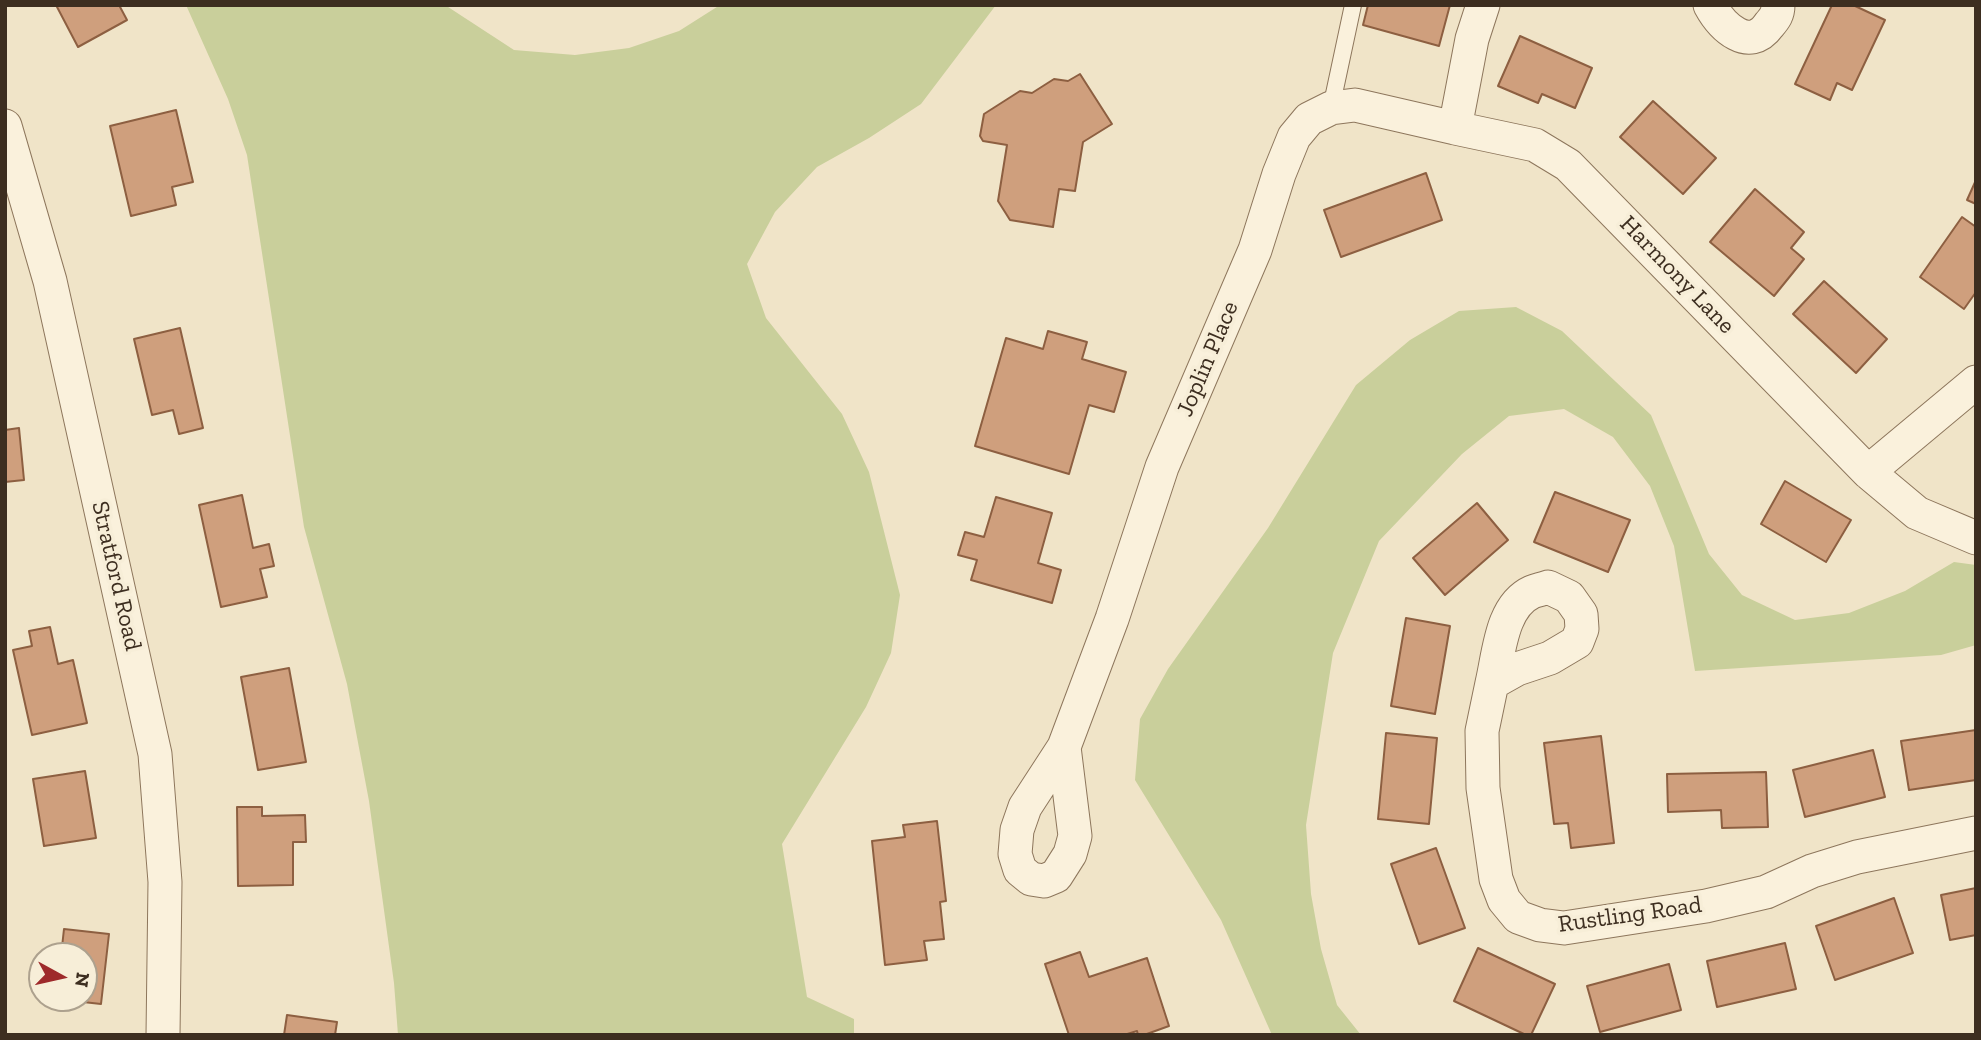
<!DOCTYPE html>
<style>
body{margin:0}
#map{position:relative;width:1981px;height:1040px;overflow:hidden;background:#f0e4c8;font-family:"Zilla Slab",serif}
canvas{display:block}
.frame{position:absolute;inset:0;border:7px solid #3d2e20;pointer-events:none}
.north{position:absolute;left:28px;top:942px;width:70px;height:70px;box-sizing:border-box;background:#f7eed8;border:2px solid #ada18e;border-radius:50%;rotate:98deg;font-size:19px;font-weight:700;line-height:28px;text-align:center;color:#3d2e20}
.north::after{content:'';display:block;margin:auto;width:24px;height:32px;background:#9e2a2b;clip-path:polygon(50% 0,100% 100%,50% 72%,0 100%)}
</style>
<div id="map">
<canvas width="1981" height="1040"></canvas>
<div class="frame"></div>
<div class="north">N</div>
</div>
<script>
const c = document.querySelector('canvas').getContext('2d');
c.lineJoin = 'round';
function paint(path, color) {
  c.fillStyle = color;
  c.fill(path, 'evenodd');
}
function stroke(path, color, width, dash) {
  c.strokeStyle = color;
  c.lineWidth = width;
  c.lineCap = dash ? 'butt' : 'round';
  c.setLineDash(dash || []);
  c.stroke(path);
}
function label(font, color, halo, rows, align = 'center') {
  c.font = font + ' "Zilla Slab",serif';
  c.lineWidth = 7;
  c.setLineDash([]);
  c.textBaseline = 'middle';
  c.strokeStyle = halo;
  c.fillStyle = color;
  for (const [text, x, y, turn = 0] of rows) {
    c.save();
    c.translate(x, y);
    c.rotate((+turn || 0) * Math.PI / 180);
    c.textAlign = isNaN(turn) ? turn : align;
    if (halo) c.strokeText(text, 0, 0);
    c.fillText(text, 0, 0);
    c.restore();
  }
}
paint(new Path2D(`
 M186 5H445L514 50 575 55 629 48 679 31 720 5H996L921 104 869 138 817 167 775 212 747 264 766 318 842 414 869 472 900 595 891 653 866 707 782 844 807 997 854 1019V1035H398L394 983 369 801 347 684 304 527 247 155 228 99Z
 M1516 307 1562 331 1651 415 1709 554 1742 595 1795 620 1849 613 1905 591 1954 562 1976 565V645L1941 655 1695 671 1674 546 1650 486 1613 437 1564 409 1509 416 1462 454 1379 541 1333 653 1306 825 1311 894 1321 949 1337 1005 1361 1035H1272L1221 920 1135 780 1140 719 1168 669 1268 528 1356 385 1410 340 1459 311Z`), '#c9cf9b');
const building = new Path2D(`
 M56 5H119L127 20 78 47Z
 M1368 5H1450L1439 46 1363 25Z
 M1832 5H1853L1885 20 1852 90 1837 83 1830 100 1795 84Z
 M1520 36 1592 68 1575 108 1542 94 1538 103 1498 86Z
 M1080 74 1112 124 1083 142 1075 191 1059 189 1053 227 1010 220 998 201 1007 145 983 141 980 136 984 114 1020 91 1032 93 1054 79 1068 81Z
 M1653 101 1716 158 1683 194 1620 137Z
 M176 110 193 182 172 187 176 205 131 216 110 126Z
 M1426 173 1442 220 1341 257 1324 210Z
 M1976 180V204L1967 200Z
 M1755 189 1804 232 1791 248 1804 259 1774 296 1710 242Z
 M1962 217 1976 227V292L1964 309 1920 277Z
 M1824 281 1887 339 1856 373 1793 314Z
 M180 328 203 428 179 434 173 410 152 415 134 339Z
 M1048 331 1087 342 1082 359 1126 372 1114 412 1089 405 1069 474 975 446 1006 338 1043 349Z
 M19 428 24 480 5 482V430Z
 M1785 481 1851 520 1826 562 1761 524Z
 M1555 492 1630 520 1608 572 1534 542Z
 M242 495 253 548 269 544 274 566 260 569 267 597 221 607 199 505Z
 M996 497 1052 513 1038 563 1061 570 1052 603 971 580 977 560 958 555 965 532 984 537Z
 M1477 503 1508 540 1445 595 1413 558Z
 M1406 618 1450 626 1435 714 1391 706Z
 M50 627 58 664 73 660 87 723 32 735 13 650 32 646 29 631Z
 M289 668 306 762 258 770 241 677Z
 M1976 730V780L1909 790 1901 741Z
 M1386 733 1437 738 1429 824 1378 819Z
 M1601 736 1614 843 1571 848 1568 823 1554 824 1544 743Z
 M1873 750 1885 797 1805 817 1793 770Z
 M85 771 96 838 44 846 33 779Z
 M1766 772 1768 827 1722 828 1721 810 1668 812 1667 774Z
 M237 807H262V816L305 815 306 842H293V885L238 886Z
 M937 821 946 901 940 902 944 939 924 941 927 960 885 965 872 841 905 837 903 825Z
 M1436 848 1465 928 1419 944 1391 864Z
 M1976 888V935L1950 940 1941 895Z
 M1894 898 1913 953 1835 980 1816 926Z
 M64 929 109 934 101 1004 56 999 84 998V956H61Z
 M1785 943 1796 989 1717 1007 1707 961Z
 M1478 948 1555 984 1531 1035H1526L1454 1001Z
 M1080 952 1089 977 1147 958 1169 1026 1144 1035H1138L1137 1031 1124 1035H1069L1045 964Z
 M1669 964 1681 1010 1600 1032 1587 986Z
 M287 1015 337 1022 335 1035H284Z`);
paint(building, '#cf9f7d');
stroke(building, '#8d5f41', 2);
const lane = new Path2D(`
 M1331 108 1353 5`);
const street = new Path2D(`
 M1483 5 1472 39 1455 128 1535 145 1568 165 1868 472 1917 513 1976 538
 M1710 5C1722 27 1749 53 1769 25 1775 18 1778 14 1778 5
 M5 126 50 281 155 754 165 882 163 1035
 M1868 472 1976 382
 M1548 587 1569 597 1581 614 1582 629 1577 642 1550 658 1517 669 1492 683C1499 654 1501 606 1532 592 1537 590 1543 589 1548 587Z
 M1492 683 1482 731 1483 788 1496 879 1504 900 1518 917 1540 925 1564 928 1706 906 1766 892 1812 871 1857 857 1976 833
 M1064 747 1075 836 1070 854 1056 876 1044 881 1031 879 1020 870 1015 854 1017 830 1025 807 1064 747 1112 619 1162 467 1255 250 1279 174 1294 137 1309 119 1331 108 1355 105 1455 128`);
stroke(lane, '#8d765c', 18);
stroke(street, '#8d765c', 35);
stroke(lane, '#faf1dc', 16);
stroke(street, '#faf1dc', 33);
label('24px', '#3d2e20', '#f7eed8', [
 ["Harmony Lane",1677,275,46],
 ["Joplin Place",1208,359,-67],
 ["Stratford Road",116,576,77],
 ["Rustling Road",1630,915,-8]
]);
</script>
